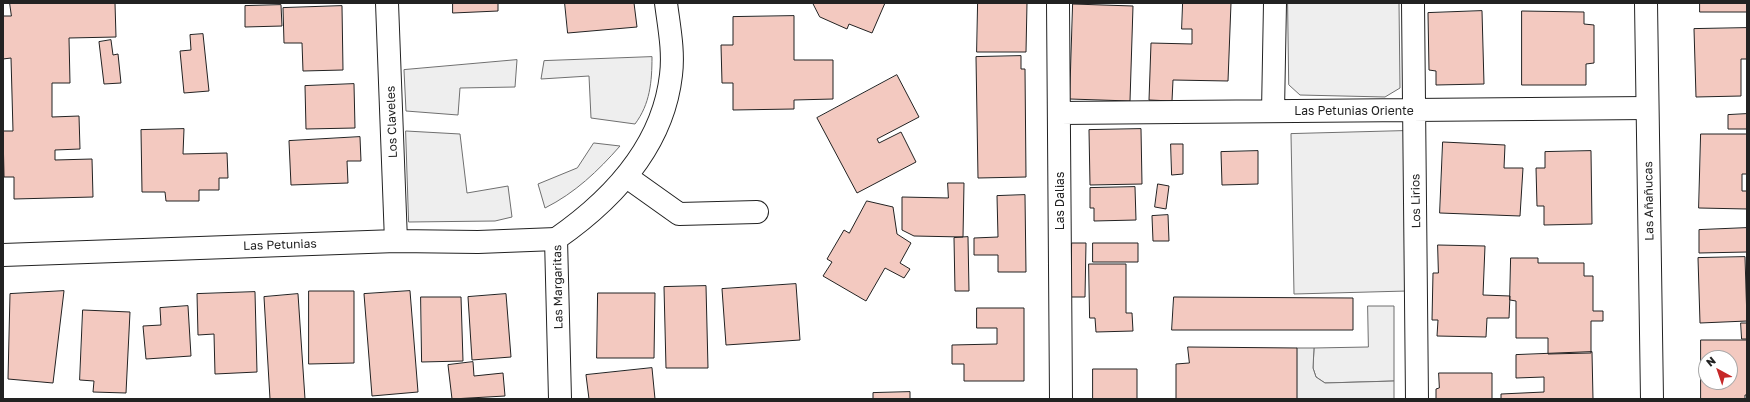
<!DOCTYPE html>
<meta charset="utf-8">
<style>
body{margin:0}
#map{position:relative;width:1750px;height:402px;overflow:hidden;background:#fff;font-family:"Golos Text",sans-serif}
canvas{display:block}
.frame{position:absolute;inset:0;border:4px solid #222;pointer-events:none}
.north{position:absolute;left:1698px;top:350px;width:40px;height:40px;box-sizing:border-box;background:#fff;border:1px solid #a7a7a7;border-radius:50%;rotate:320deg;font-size:11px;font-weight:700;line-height:16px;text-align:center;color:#222}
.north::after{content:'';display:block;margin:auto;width:14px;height:18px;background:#c62828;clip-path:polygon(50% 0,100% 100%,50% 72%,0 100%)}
</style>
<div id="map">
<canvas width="1750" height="402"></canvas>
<div class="frame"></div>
<div class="north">N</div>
</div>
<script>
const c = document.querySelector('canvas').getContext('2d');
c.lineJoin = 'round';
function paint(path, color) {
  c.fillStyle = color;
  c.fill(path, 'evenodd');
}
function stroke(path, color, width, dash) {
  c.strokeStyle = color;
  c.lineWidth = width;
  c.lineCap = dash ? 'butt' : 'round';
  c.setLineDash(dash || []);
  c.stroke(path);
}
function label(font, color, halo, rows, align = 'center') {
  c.font = font + ' "Golos Text",sans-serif';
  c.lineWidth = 3;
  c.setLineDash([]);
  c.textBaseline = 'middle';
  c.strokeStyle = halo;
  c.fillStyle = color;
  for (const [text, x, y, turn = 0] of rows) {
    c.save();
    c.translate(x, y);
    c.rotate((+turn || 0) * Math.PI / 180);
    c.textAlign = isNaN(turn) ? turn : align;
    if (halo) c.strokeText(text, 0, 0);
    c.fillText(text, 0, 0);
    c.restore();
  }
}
const green = new Path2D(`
 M1288 3H1399L1400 88 1385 97 1300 95 1289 85Z
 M652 57C652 82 650 104 635 124L591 118 589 76 541 79 544 61Z
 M517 60 515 87 460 88 458 115 406 111 404 70Z
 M406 131 460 134 467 193 508 186 512 217 495 221 409 222Z
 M1404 131 1407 291 1294 294 1291 134Z
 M594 143 620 146C598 171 575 193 545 208L538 184 577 168Z
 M1368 306H1394V381L1325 383 1316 377 1313 368 1314 348 1368 347Z`);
paint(green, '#eee');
stroke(green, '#6f6f6f', 1);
const parking = new Path2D(`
 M1297 348H1314L1313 368 1316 377 1325 383 1394 381V399H1297Z`);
paint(parking, '#ededed');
stroke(parking, '#6f6f6f', 1);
const building = new Path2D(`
 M10 3H115L116 37 69 38 70 83H52V117L79 116 80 149 55 150V160L92 159 93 197 14 199V177H4L3 131H13L11 58 3 59V16H11Z
 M453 3H498V11L453 13Z
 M565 3H634L637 27 568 33Z
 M813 3H885L872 33 849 24 847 29 820 17Z
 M978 3H1027L1026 52H977Z
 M1183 3H1231L1228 81 1173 80 1172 101 1149 100 1151 43 1192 44V29H1182Z
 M1700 3H1747V12H1700Z
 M1073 4 1133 6 1130 101 1070 99Z
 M281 5 282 26 245 27V6Z
 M342 6 343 70 303 71 302 43H284L283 8Z
 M1482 11 1484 84 1436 85V71L1429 70 1428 13Z
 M1522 11 1584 12V24L1594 25V63L1586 64V85H1522Z
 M794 16V60H833V99L794 100V109L733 110V83H722L721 45H733V17Z
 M1747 28V59H1741V96L1696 97 1694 29Z
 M203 34 209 91 184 93 180 51 191 50 190 35Z
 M111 40 113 55 118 54 121 83 104 84 99 42Z
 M1021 56V69H1025L1026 177 978 178 976 57Z
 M897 75 919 117 877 139 879 143 901 132 916 162 857 193 817 118Z
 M354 84 355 128 306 129 305 86Z
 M1747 114V129H1728V115Z
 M184 129 183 154 227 153 228 178H219V190H199V201H166L165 192H142L141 130Z
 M1141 129 1142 184 1090 185 1089 130Z
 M1701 134H1747V174H1742V191H1747V209L1699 208Z
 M360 137 361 161H347L348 183 291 185 289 141Z
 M1443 142 1505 145 1504 168H1523L1520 216 1440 213Z
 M1171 144H1183V174L1172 175Z
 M1258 151V184L1222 185 1221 152Z
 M1591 151 1592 224 1544 225V206H1537L1536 168H1545V152Z
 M948 183H964L963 237 914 236 902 230V197L948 198Z
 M1158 184 1169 186 1166 209 1155 207Z
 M1135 187 1136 220 1094 221V208H1090V188Z
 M1025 195 1026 272H998V255H974V238L998 237 997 196Z
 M867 201 893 207 897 234 911 243 900 263 910 269 904 278 885 268 866 301 823 276 832 262 827 259 844 230 849 233Z
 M1168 215 1169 241H1153L1152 216Z
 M1747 228V252L1699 253V230Z
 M968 237 969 291H955L954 238Z
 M1072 243H1086L1085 297H1071Z
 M1093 243H1138V262H1093Z
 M1438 245 1485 246 1483 295 1510 296 1509 318H1487L1486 337 1437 336 1438 320H1432L1433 273H1438Z
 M1745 257 1747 321 1700 323 1698 258Z
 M1511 258H1538V263H1584V276H1593V311H1603V321H1591V353L1548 354V338H1516V301L1510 300Z
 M1089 264H1126V313H1132L1133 331 1096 332 1095 318H1090Z
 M796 284 800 340 726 345 722 289Z
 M706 286 708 368H666L664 287Z
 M64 291 53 383 8 379 10 294Z
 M309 291H354V363L309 364Z
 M410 291 418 392 372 396 364 294Z
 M255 292 257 372 215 374 214 334 198 335 197 294Z
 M598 293H655L654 358H597Z
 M298 294 305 399H270L264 297Z
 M506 294 511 357 472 360 468 297Z
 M421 297H461L463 361 422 362Z
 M1174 297 1353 298V330H1172Z
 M188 306 191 356 146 359 143 326 161 325 160 308Z
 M977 308H1024V381H964V364H952V345L997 344V328H977Z
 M83 310 130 312 126 393 93 392 94 381 80 380Z
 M1741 323H1747V339H1742Z
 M1701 340H1747V395H1745V399H1701ZM1706 358H1730V382H1706Z
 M1188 347 1297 348V399H1176V364L1189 363Z
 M1592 352 1593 399H1501V394L1544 392V377L1516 378V355Z
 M473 362 474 376 503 373 505 396 452 399 448 365Z
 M652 368 655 399H589L586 375Z
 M1093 369H1137V399H1093Z
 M1439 373H1492V399H1436V389L1439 388Z
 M910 392V399H873V393Z`);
paint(building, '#f3c9c0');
stroke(building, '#222', 1);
const minor = new Path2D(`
 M387 3 396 241
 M1058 3 1061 399
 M1413 3 1417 399
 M1273 111 1275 3
 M1060 113 1647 108
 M627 177 679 214 757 212
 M3 255 396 241 478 242 556 239`);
const tertiary = new Path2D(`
 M1646 3 1652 399
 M560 399 556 239C612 200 663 146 671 75 674 51 669 27 666 3`);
stroke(minor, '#222', 24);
stroke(tertiary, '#222', 24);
stroke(minor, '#fff', 22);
stroke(tertiary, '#fff', 22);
label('12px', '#222', '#fff', [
 ["Las Petunias Oriente",1354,111],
 ["Los Claveles",392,122,-92],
 ["Las Dalias",1060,201,-90],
 ["Los Lirios",1416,201,-91],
 ["Las Añañucas",1649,201,-91],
 ["Las Petunias",280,245,-2],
 ["Las Margaritas",558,287,-91]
]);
</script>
